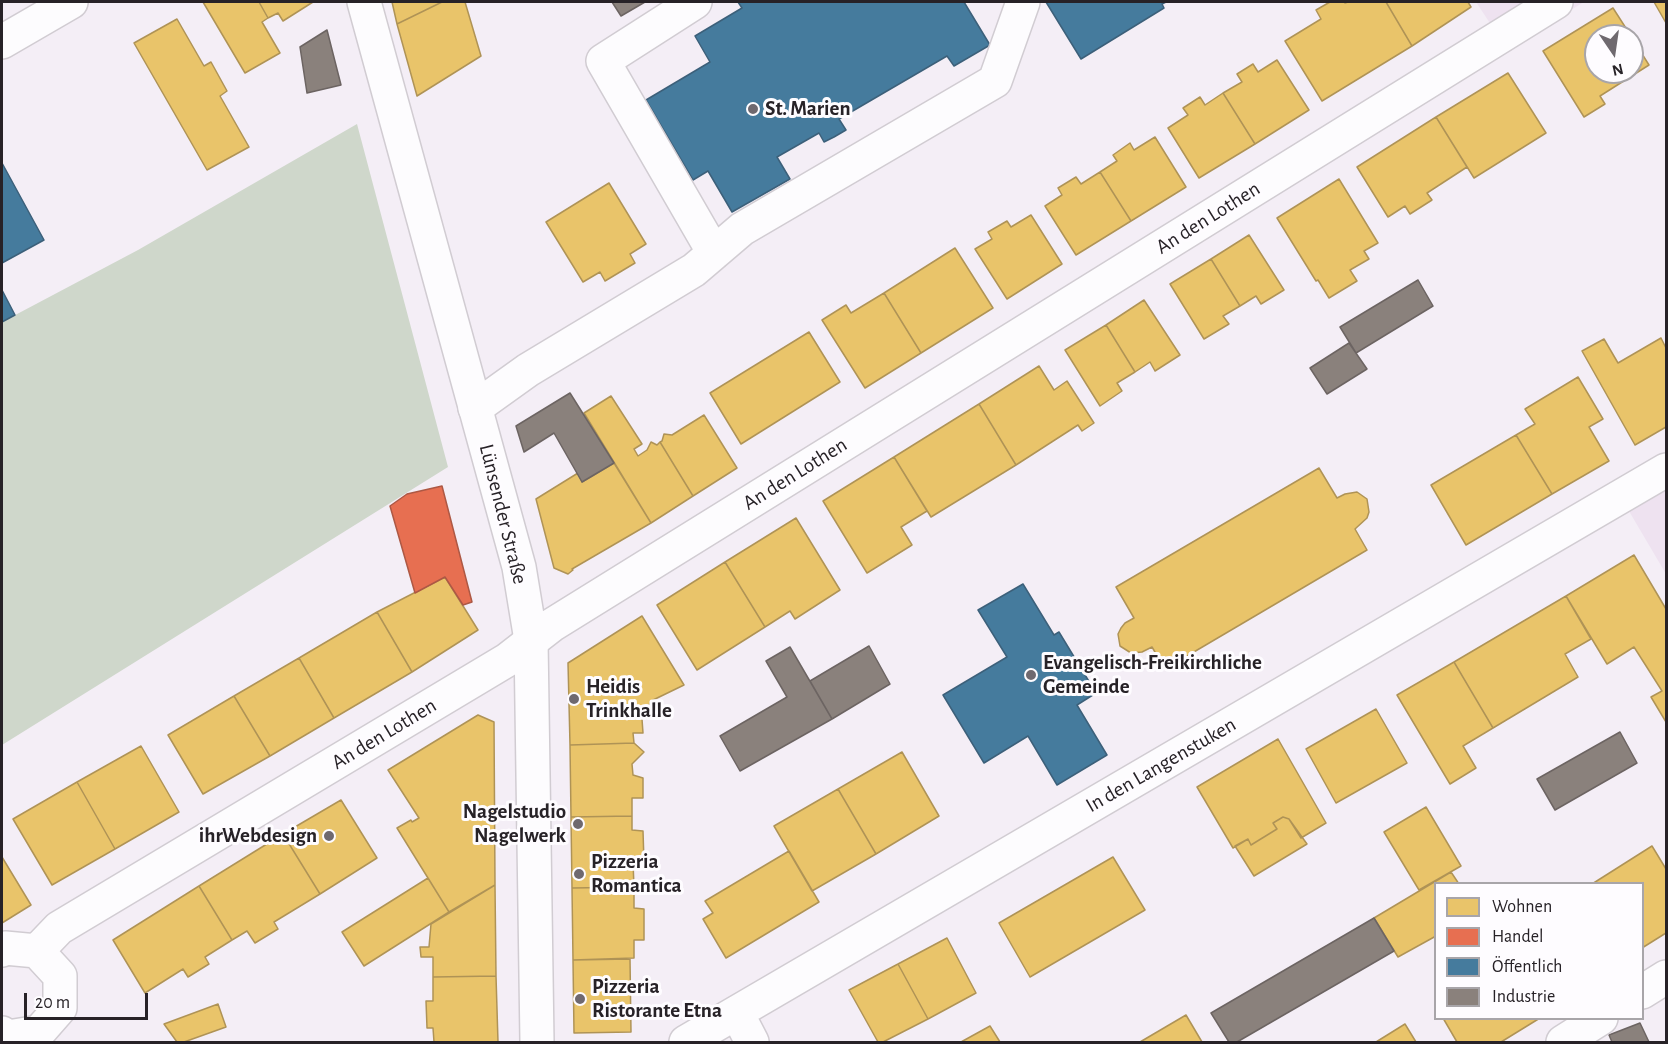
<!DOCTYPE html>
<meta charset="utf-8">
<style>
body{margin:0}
#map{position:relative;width:1668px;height:1044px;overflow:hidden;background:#f4eef6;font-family:"Alegreya Sans",sans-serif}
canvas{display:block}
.frame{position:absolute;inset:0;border:3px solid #272227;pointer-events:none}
.legend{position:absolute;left:1434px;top:882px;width:210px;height:138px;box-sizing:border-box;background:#fefcff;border:2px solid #a8a5a9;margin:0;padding:8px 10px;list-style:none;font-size:18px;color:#272227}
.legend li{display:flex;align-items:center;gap:12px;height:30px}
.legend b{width:30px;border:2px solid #a8a5a9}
.north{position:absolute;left:1584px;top:24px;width:60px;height:60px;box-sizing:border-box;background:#fefcff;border:2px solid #a8a5a9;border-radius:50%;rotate:167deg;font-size:16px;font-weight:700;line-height:24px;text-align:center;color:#272227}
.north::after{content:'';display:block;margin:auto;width:21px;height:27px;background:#6f696f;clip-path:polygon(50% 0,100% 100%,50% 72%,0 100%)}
.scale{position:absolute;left:24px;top:993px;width:124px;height:27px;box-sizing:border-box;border:3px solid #272227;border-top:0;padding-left:8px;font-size:18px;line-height:21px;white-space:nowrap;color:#272227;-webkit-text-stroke:4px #fefcff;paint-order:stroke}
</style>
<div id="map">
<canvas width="1668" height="1044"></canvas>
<div class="frame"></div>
<ul class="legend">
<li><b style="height:16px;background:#e9c46a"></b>Wohnen</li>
<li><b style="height:16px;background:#e76f51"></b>Handel</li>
<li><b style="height:16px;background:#457b9d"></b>Öffentlich</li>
<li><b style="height:16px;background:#8a817c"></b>Industrie</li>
</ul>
<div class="north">N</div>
<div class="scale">20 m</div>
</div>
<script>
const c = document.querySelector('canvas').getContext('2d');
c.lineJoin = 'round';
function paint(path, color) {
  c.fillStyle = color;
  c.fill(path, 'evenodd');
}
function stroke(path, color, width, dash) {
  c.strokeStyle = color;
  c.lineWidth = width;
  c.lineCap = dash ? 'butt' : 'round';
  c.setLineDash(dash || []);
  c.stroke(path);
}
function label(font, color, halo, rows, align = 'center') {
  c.font = font + ' "Alegreya Sans",sans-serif';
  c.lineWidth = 6;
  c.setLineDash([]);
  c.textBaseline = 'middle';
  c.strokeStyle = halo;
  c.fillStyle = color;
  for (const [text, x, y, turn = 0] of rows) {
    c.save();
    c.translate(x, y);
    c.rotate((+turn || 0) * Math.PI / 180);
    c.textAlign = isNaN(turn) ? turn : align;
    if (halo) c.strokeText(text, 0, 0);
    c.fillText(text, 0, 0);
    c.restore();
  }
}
paint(new Path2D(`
 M1476 2H1584L1507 49Z
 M1666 452V574L1613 484Z`), '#eee2f0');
paint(new Path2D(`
 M357 124 448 467 2 745V322L138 250Z`), '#cfd7cb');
const homes = new Path2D(`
 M203 2H259L268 18 262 22 280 53 245 73Z
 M259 2H313L283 21 278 13 268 18Z
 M392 2H442L397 24Z
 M442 2H465L481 56 417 96 397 24Z
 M1330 2H1344L1345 3 1348 2H1386L1412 46 1322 101 1285 41 1321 19 1316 10Z
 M1386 2H1468L1471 7 1412 46Z
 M1654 2H1666V23Z
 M1613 8 1631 36H1596V72H1632V38L1649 65 1600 96 1605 104 1584 117 1543 51Z
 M177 19 204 66 211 62 227 91 220 96 249 147 207 170 134 43Z
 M1277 60 1309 110 1255 144 1223 93 1242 82 1237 74 1253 64 1258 72Z
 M1508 73 1546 133 1474 178 1436 117Z
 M1223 93 1255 144 1199 178 1168 128 1188 115 1183 108 1200 97 1205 105Z
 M1436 117 1467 167 1427 193 1432 200 1410 214 1405 206 1388 217 1357 167Z
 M1155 137 1186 187 1131 221 1100 172 1117 161 1113 155 1130 143 1134 150Z
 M1100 172 1131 221 1076 255 1045 206 1062 195 1058 188 1076 177 1081 184Z
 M1339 179 1378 243 1364 251 1369 259 1350 270 1357 281 1329 298 1318 280 1316 281 1277 218Z
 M609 183 646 244 630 254 635 263 605 281 600 272 583 282 546 222Z
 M1031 215 1062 264 1007 299 975 249 992 239 988 232 1007 221 1011 227Z
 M1249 235 1284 290 1261 304 1256 296 1240 306 1211 259Z
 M955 248 993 308 921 353 884 293Z
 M1211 259 1240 306 1223 316 1229 324 1204 339 1170 284Z
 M884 293 921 353 865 388 822 320 846 305 851 313Z
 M1144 300 1180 355 1155 371 1150 362 1135 372 1106 325Z
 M1106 325 1135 372 1117 383 1122 391 1100 406 1065 350Z
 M809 332 840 382 741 444 710 393Z
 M1661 338 1666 348V427L1635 445 1582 351 1604 339 1618 363Z
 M1039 366 1054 390 1067 381 1094 423 1082 431 1078 425 1016 465 979 404Z
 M1578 377 1603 419 1589 427 1609 461 1552 494 1516 435 1535 424 1525 409Z
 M611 396 642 444 634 449 638 456 647 450 651 442 657 445 660 442 693 496 651 523 584 413Z
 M979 404 1016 465 931 517 894 457Z
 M704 415 737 468 693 496 660 442 662 441 664 434 672 435Z
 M1516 435 1552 494 1466 545 1431 485Z
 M894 457 927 511 901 527 912 545 867 573 823 501Z
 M614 463 651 523 572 569 573 570 568 574 554 568 536 499 578 473 582 482Z
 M1319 468 1337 498 1345 494 1357 492 1367 499 1369 512 1367 518 1355 529 1367 550 1165 669 1152 647 1142 652 1131 653 1120 646 1118 634 1121 628 1125 623 1134 618 1116 587Z
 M796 518 840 590 795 619 790 611 765 627 725 562Z
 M1634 555 1666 609V722L1651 697 1662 691 1634 647 1607 664 1566 596Z
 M725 562 765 627 697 670 657 605Z
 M445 577 478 630 412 672 377 612Z
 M1566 596 1591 639 1565 654 1578 677 1493 728 1454 662Z
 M377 612 412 672 334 718 299 658Z
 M642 616 684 685 651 701 642 719 643 733H633L634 743 570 745 568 663Z
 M299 658 334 718 270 756 234 696Z
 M1454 662 1493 728 1463 746 1476 768 1450 784 1397 695Z
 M234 696 270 756 203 794 168 735Z
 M1376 709 1407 763 1336 803 1306 749Z
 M478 715 494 722 495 885 449 912 397 828 411 820 412 822 419 818 388 770Z
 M1278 739 1326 823 1301 838 1289 819 1283 817 1273 823 1277 829 1251 845 1248 839 1233 848 1197 787Z
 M634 743 644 752 632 764 633 775 643 778V798H632V816L571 817 570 745Z
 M141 746 179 812 115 849 77 782Z
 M902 752 939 816 876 854 838 789Z
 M77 782 115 849 52 885 13 819Z
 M838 789 876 854 812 891 774 826Z
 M341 800 377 858 320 894 283 834Z
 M1426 807 1461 866 1419 890 1384 832Z
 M632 816V830L643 831 644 862H633L634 887 572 888 571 817Z
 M1283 817 1289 819 1307 844 1254 876 1235 846 1248 839 1251 845 1277 829 1273 823Z
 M283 834 320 894 274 922 278 929 255 943 247 931 232 940 199 886Z
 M1652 846 1666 869V933L1642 948V884H1592Z
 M789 851 819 902 726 958 703 919 713 913 705 901Z
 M2 857 31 905 2 923Z
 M1113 857 1145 910 1030 977 999 923Z
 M1451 872 1459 884H1436V936L1398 957 1374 918Z
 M428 878 449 912 364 966 342 932Z
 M495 885 496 976 433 977V957H421L420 947H429L431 924Z
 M199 886 232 940 205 957 209 964 188 977 183 969 145 993 113 940Z
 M634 887V908L644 909V940H634V958L573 960 572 888Z
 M947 938 976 993 928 1019 898 964Z
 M630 959 631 1032 574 1033 573 960Z
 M898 964 928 1019 883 1042H878L849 990Z
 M496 976 498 1042H434L433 1028H427L426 1001H433V977Z
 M218 1004 226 1027 184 1042H177L164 1024Z
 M1186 1015 1202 1042H1140Z
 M1443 1018H1540L1501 1042H1457Z
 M1405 1024 1416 1042H1376Z
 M990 1026 1000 1042H961Z`);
paint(homes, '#e9c46a');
stroke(homes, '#af9356', 1.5);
const shops = new Path2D(`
 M442 486 472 602 463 605 445 577 415 593 390 506 407 494Z`);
paint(shops, '#e76f51');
stroke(shops, '#ad5844', 1.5);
const public = new Path2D(`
 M738 2H964L990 45 954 66 947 56 839 119 846 130 834 137 824 142 819 133 777 157 790 179 732 212 708 171 693 180 646 100 710 62 695 36 742 8Z
 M1046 2H1166L1162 4 1164 8 1081 59Z
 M2 163 44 240 2 263Z
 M2 290 15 315 2 322Z
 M1023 584 1054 635 1059 632 1096 693 1077 705 1107 755 1057 785 1028 736 984 763 943 695 1007 657 978 610Z`);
paint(public, '#457b9d');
stroke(public, '#3c607a', 1.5);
const industry = new Path2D(`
 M612 2H645L621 16Z
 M327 30 341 85 307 93 300 47Z
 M1418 280 1433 306 1356 353 1340 327Z
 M1349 343 1367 369 1327 394 1310 368Z
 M570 393 614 463 582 482 554 433 524 452 516 426Z
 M869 646 890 684 832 719 810 681Z
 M790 647 832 719 740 771 720 736 787 697 766 661Z
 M1620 732 1637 763 1555 810 1537 779Z
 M1374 918 1394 951 1237 1042H1229L1211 1013Z
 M1640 1023 1649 1042H1612L1609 1035Z`);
paint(industry, '#8a817c');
stroke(industry, '#6c6462', 1.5);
const minor = new Path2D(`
 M695 2 603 61 714 253
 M2 42 71 2
 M475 408 528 370 694 270 742 229 995 81 1023 2
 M2 950 5 948 37 951 60 976V1008L39 1032 8 1037 2 1033
 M37 951 59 928 507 660 552 625 1556 2
 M1642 992 1666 977
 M737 1013 752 1042
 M686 1042 1666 470
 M1563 1042 1601 1018`);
const tertiary = new Path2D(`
 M364 2 519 567 531 640 537 1042`);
stroke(minor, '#d1ccd2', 36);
stroke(tertiary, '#d1ccd2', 36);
stroke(minor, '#fdfcfe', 33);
stroke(tertiary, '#fdfcfe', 33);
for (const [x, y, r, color] of [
 [753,109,6,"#6f696f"],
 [1031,675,6,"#6f696f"],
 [574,699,6,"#6f696f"],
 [578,824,6,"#6f696f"],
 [329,836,6,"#6f696f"],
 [579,874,6,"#6f696f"],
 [580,999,6,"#6f696f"]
]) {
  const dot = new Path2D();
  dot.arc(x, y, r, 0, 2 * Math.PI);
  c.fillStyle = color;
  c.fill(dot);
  stroke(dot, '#fefcff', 2);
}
label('bold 21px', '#272227', '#fefcff', [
 ["St. Marien",765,109],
 ["Evangelisch-Freikirchliche",1043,663],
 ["Gemeinde",1043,687],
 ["Heidis",586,687],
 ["Trinkhalle",586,711],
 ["Nagelstudio",566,812,"right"],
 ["Nagelwerk",566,836,"right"],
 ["ihrWebdesign",317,836,"right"],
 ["Pizzeria",591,862],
 ["Romantica",591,886],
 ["Pizzeria",592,987],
 ["Ristorante Etna",592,1011]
], 'left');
label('21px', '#272227', '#fefcff', [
 ["An den Lothen",1208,218,-32],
 ["An den Lothen",795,474,-32],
 ["Lünsender Straße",503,514,76],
 ["An den Lothen",384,734,-31],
 ["In den Langenstuken",1161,765,-30]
]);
</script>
